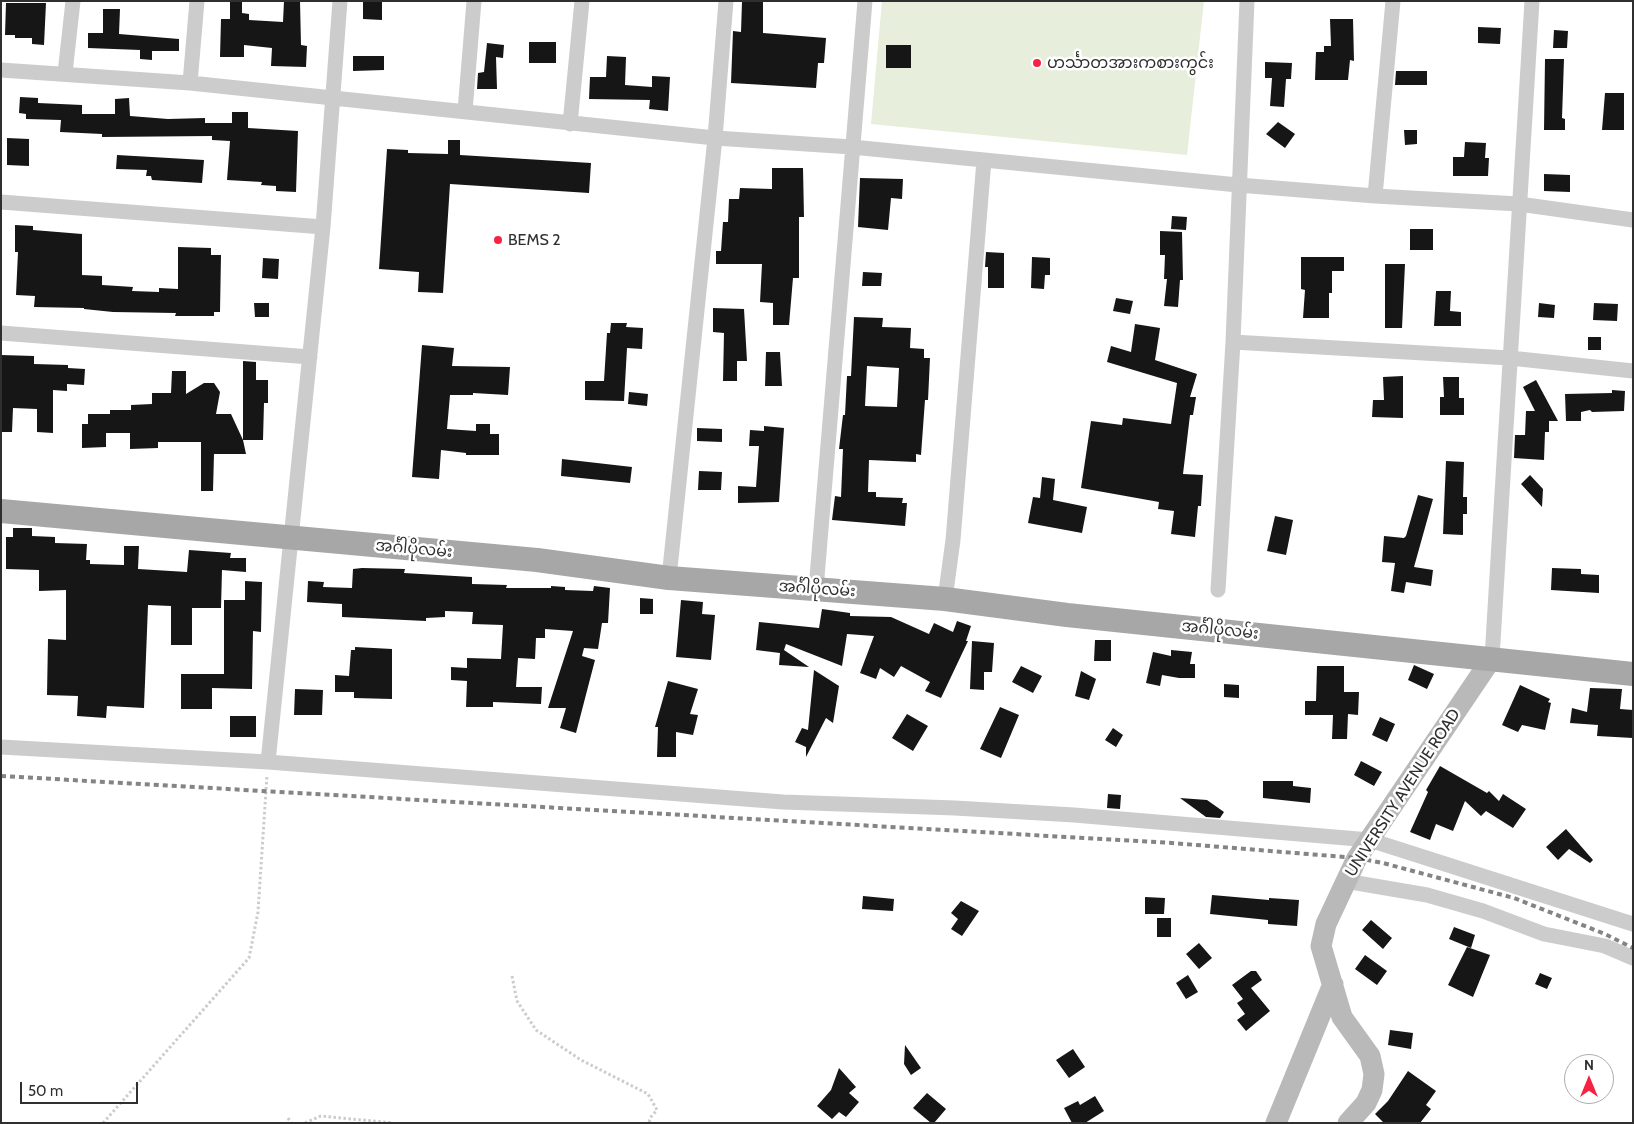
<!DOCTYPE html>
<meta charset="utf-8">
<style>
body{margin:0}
#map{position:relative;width:1634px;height:1124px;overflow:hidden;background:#fff;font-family:Cabin,sans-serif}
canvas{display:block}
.frame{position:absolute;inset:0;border:2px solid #2f2f2f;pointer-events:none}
.north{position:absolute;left:1564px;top:1054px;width:50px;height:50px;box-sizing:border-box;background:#fff;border:1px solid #acacac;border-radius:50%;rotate:0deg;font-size:14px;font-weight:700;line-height:20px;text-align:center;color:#2f2f2f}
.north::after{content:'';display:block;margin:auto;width:18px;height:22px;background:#f72141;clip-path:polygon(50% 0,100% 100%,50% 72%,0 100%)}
.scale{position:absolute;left:20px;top:1082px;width:118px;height:22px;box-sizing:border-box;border:2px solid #2f2f2f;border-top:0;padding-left:6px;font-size:15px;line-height:18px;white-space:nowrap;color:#2f2f2f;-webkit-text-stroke:4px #fff;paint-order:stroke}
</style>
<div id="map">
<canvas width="1634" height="1124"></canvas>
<div class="frame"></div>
<div class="north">N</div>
<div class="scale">50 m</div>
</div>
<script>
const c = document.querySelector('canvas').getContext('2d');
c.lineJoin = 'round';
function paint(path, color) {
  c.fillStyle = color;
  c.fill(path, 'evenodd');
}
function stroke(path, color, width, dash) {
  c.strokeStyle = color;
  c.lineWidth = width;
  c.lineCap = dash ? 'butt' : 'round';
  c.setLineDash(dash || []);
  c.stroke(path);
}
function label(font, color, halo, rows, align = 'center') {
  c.font = font + ' Cabin,"Noto Sans Myanmar",sans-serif';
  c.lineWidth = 5;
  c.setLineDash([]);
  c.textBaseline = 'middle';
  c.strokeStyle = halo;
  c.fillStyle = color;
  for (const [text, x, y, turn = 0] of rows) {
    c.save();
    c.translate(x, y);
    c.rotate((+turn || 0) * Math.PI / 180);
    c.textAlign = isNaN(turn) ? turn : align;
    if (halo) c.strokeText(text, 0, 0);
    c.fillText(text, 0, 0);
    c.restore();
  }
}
paint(new Path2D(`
 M882 1H1204L1187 155 871 124Z`), '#e7eedc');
paint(new Path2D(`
 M230 1H242V13L249 14V20L283 22 284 1H300L301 45 307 46 306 67 271 66 272 48 244 45V57H220L221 19H230Z
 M363 2H382V20L363 19Z
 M742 2H763V33L826 38 824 63H818L816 88 731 83 733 31 741 32Z
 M6 3H46L44 45 32 44V38H15V35H5Z
 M103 9H120L119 34 179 39V51H152V60L140 59V50L88 48V33H103Z
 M1330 19H1353L1354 61 1350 60 1348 80H1315L1316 52H1324V46H1331Z
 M1478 27 1501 28 1500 44 1478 43Z
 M1554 30 1568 31 1567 48H1553Z
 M529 42H556V63H529Z
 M487 43 504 45 503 58 496 57 497 89H477L478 73 484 72Z
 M886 45H911V68H886Z
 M353 56H384V70L353 71Z
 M607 56 626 57 625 85 652 87V76L670 77 668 111 649 109 650 100 589 99 590 77H606Z
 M1545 59H1564L1562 118 1565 119V130H1544Z
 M1265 62 1292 63 1291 79H1286L1284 107 1270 106 1272 78H1265Z
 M1396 71H1427V85H1395Z
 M1605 93H1624V130H1602Z
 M20 97 38 98V103L82 105V114H115V99L129 98 130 116 168 119 205 118V123H232V112H248V128L298 131 296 192 276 191V186L261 185 262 182 227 180 230 141 212 140V136L102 137V134L60 132 61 120 26 119V114L19 113Z
 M1278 122 1295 134 1285 148 1266 134Z
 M1404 130H1417V144L1405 145Z
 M7 138 29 139V166L7 165Z
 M448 140H460V155L591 163 589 193 450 184 443 293 418 292 419 272 379 269 387 149 408 150V153L448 154Z
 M1465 142 1486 143 1485 158H1489L1488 176H1453V157H1464Z
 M117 155 204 160 202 183 152 180 151 176H146L147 170 116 169Z
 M772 168H803L804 217H799V278H793L789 325H773V303L760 302 762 264H716V251H721L723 222H728L729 199H739L740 188 772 189Z
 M1544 174 1570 175V192L1544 191Z
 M860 178 903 179 902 199 891 198 888 230 858 227Z
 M1172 216 1187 217 1186 230 1171 229Z
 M15 225 33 226V230L82 234V275L102 276V285L133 287 132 291 159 292V288L178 289V247L211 248V255H221L220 312H214V316H175L176 313 113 312 84 309V308L34 307 35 296 16 295 18 252H15Z
 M1410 229H1433V250H1410Z
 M1160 231 1182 232 1183 280H1180L1178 307 1164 306 1167 279H1164L1165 255H1160Z
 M986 252 1004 253V288H988V267H985Z
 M1032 257 1050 258V275H1045L1044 289 1031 288Z
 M1301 257H1344V271H1332V293H1329V318H1303L1305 290 1301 289Z
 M263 258 279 259 278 279 262 278Z
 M1385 264H1405L1402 328H1385Z
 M863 272 882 273 881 286H862Z
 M1436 291H1451L1450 311 1461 312V326H1434Z
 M1116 298 1133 301 1130 314 1113 311Z
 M254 303H269V317H255Z
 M1539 303 1555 305 1554 318 1538 317Z
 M1594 303 1618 304 1617 321 1593 320Z
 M713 308 744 309 747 361H737V381H723L724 333 713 332Z
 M854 317 883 318 882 327 911 328 910 348 924 349V358H930L928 400H925L921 455 916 454V462L869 460 868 492H876V497L903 498 902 503H907L905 526 832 520 835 496 841 497 843 449H839L843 415H845L847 376H851ZM867 366 899 368 897 407 865 406Z
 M611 323H627L626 327 643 328 642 349 627 348 624 401 585 400V381H604L607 333H610Z
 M1135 324 1160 328 1155 360 1197 374 1190 397H1196L1193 415H1190L1183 474 1203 475 1201 506H1198L1195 537 1171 534 1174 511 1158 509 1159 502 1081 488 1091 421 1122 425 1123 418 1171 424 1177 383 1107 362 1111 346 1131 352Z
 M1588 337H1601V350H1588Z
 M422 345 454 348 452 366 510 367 508 395 473 393V395H450L447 429 476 431V424H490V434H499V455H466V453L441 450 439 479 412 477Z
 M766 352H780L782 386H765Z
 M1 355 34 356V364L68 365V368L85 369 84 385 67 384V391L53 390V433L37 432V409L13 408 12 432H1Z
 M243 361 256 362V380H268V403H264L263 440H243L246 454H214L213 491H201V442H158V448L130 449V433H106V447L82 448V424H88V414H110V410H131V405L152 404V393H171L172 371H186V394L204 383H214L220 392 216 414H231L243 440Z
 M1403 376V418L1372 417 1373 400H1384L1383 377Z
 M1443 377H1459V398H1464V415H1440V397H1444Z
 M1536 380 1558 421H1549V432H1545L1544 460 1514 458 1515 435H1525L1526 411H1535L1523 387Z
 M1612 390 1625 391 1624 411 1592 412 1590 410 1581 412V421H1566L1565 394 1612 393Z
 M629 392 648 394 647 406 628 404Z
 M764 426 784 428 779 502 738 503V486L756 487 759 446H749L750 430 764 431Z
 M697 428 722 429V442L697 441Z
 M562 459 632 467 630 483 561 476Z
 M1446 461 1464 462 1463 497H1467V514H1463V535L1443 534Z
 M699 471 722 472 721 490H698Z
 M1530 475 1543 489 1542 507 1521 484Z
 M1042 477 1055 479 1053 500 1087 507 1082 533 1028 523 1033 497 1040 498Z
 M1418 495 1433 499 1414 567 1433 570 1431 586 1406 582 1404 593 1391 591 1395 563 1382 562 1384 536 1404 538 1406 536Z
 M1275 516 1293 520 1286 555 1267 551Z
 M13 528H32V536L55 537V543L87 544 86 560H90V564L124 565V546H139L138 569 187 572 189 550 231 553 230 558H246V572L222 570 221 608H192V645H171V606L148 605 144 708 107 706 106 718 77 716 78 696 47 695 48 639 66 640V590L39 591V570L6 569V537H13Z
 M362 568 405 569 404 573 472 577V584L507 585 506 588H551V586L565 587V590L593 591 594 586 610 588 608 623H602L598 649 584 648 582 656 595 660 576 733 560 728 566 708H548L573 631 545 629V638H536L535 659 518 658 516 687H542L541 704 493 702V707H466L467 681 451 680V667L467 668V658L501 659 503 625 472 624 473 612 445 611V617L426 618V621L342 617V604L307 602 308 581 324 582 323 587 352 588 353 569Z
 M1552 568 1581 569V574L1599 575V593L1551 590Z
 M245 581 262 582 261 632 253 631 252 689 212 688V709H181V674H224V600H245Z
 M640 598 653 599V614H640Z
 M681 600 703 602 702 614 715 615 711 660 676 657Z
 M822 609 850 613V616L891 617 929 634 934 623 953 632 957 621 971 626 966 641H968L941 698 925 691 930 682 901 666 894 677 880 668 876 679 860 673 874 636 847 634 842 666 786 644 784 650 809 667 779 665 780 653 756 650 759 622 819 628Z
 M1095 640H1111V661H1094Z
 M972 641 994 643 992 672H984V690L970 689Z
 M355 647 392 649V699L354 698V692H335V675L349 676 351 650H355Z
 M1171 650 1192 652 1190 664H1195V678H1179L1162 675 1160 686 1146 683 1153 652 1171 656Z
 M1414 665 1434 674 1427 689 1408 680Z
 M1021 666 1042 676 1033 693 1012 682Z
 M1317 666H1344V692H1359L1358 715 1348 714 1347 739H1332L1333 715H1305V701H1316Z
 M814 670 839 686 833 723 826 718 806 757V747L795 742 802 728 808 730Z
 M1081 671 1096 679 1089 700 1075 696Z
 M668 681 698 689 690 714 698 715 693 735 676 732V757H657L658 727H655Z
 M1224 684 1239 685V698L1224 697Z
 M1520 685 1550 699 1548 702 1551 703 1545 730 1522 725 1518 732 1502 725Z
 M1590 688 1622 689 1620 709 1633 710V738L1597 736 1598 725 1570 723 1572 708 1587 712Z
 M295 689 323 690 322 715H294Z
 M1000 707 1019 715 1001 758 980 749Z
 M907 714 928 726 913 751 892 738Z
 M230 716H256V737H230Z
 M1380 717 1395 724 1387 742 1372 735Z
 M1113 728 1123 735 1116 747 1105 740Z
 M1361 761 1382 772 1374 786 1354 775Z
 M1440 766 1487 793 1489 791 1499 801 1503 794 1526 809 1513 828 1486 811 1481 816 1465 801 1453 831 1436 824 1430 840 1410 832 1428 792 1426 790Z
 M1263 781H1293V786L1311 788 1310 803 1263 798Z
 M1108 794 1121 795 1120 809 1107 808Z
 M1180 798 1207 800 1224 812 1220 818 1206 817Z
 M1566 829 1593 860 1590 863 1569 849 1558 860 1546 847Z
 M1212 895 1269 900V898L1299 900 1297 926 1268 924V920L1210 914Z
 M863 896 894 899 893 911 862 909Z
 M1145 897 1165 898 1164 914H1145Z
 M961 901 979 911 962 936 951 929 958 919 951 913Z
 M1157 918H1171V937H1157Z
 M1371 920 1392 938 1383 949 1362 930Z
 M1454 927 1475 935 1471 948 1449 939Z
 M1199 943 1212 958 1199 969 1186 954Z
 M1467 947 1490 955 1473 997 1448 985Z
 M1365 955 1387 971 1377 985 1355 969Z
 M1251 971H1256L1262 980 1251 988 1270 1011 1246 1031 1237 1020 1245 1014 1237 1003 1243 999 1232 985Z
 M1540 973 1552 978 1547 989 1535 984Z
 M1188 975 1198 992 1186 999 1176 983Z
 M1390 1030 1413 1033 1411 1049 1388 1045Z
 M905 1045 921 1068 911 1075 904 1064Z
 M1073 1049 1085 1067 1069 1078 1056 1060Z
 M839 1068 856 1087 849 1093 859 1102 846 1117 839 1112 832 1119 817 1106 831 1090Z
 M1408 1071 1436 1091 1426 1105 1431 1109 1420 1123H1384L1375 1114 1388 1101Z
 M927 1093 946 1109 934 1123H931L913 1108Z
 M1095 1096 1104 1111 1085 1123H1072L1064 1108 1078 1101 1080 1105Z`), '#161616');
stroke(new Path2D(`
 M512 976 517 1001 536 1030 581 1060 648 1094 657 1110 650 1118 649 1123
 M288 1118 291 1123
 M103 1123 249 958 258 912 267 775
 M305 1123 321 1116 393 1123`), '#ccc', 3, [2.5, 2.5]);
stroke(new Path2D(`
 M1 70 190 83 715 138 852 147 1238 185 1375 196 1519 204 1633 220
 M65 73 73 1
 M190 83 197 1
 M465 111 474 1
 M570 124 582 1
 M1375 196 1393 1
 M1 202 323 227
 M1 333 310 357
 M1233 342 1510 358 1633 371
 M669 578 715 138 726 1
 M816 589 865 1
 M1218 590 1233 342 1247 1
 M945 599 953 540 984 160
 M1492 658 1532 1
 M1 747 268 762 783 802 955 808 1074 815 1370 840 1633 924
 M268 762 323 227 340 1
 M1345 881 1427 895 1483 911 1544 934 1605 946 1633 958`), '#ccc', 15);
stroke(new Path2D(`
 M1276 1123 1333 984
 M1348 1123 1366 1103 1372 1090 1374 1074 1370 1056 1342 1017 1321 946 1326 924 1357 858 1492 658`), '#b9b9b9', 21);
stroke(new Path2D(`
 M1 511 537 560 669 578 945 599 1067 615 1633 674`), '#a7a7a7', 24);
stroke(new Path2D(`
 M1 776 1172 843 1357 858 1383 863 1514 898 1605 934 1633 948`), '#848484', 4, [5, 4]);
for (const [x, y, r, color] of [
 [1037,63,5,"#f72141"],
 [498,240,5,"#f72141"]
]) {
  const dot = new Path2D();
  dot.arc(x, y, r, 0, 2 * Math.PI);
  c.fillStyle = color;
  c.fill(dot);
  stroke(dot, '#fff', 2);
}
label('16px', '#2f2f2f', '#fff', [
 ["ဟင်္သာတအားကစားကွင်း",1047,63],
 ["BEMS 2",508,240]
], 'left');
label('16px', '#2f2f2f', '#fff', [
 ["အင်္ဂါပိုလမ်း",414,549,5],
 ["အင်္ဂါပိုလမ်း",817,589,4],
 ["အင်္ဂါပိုလမ်း",1220,630,6],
 ["UNIVERSITY AVENUE ROAD",1403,793,-57]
]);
</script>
